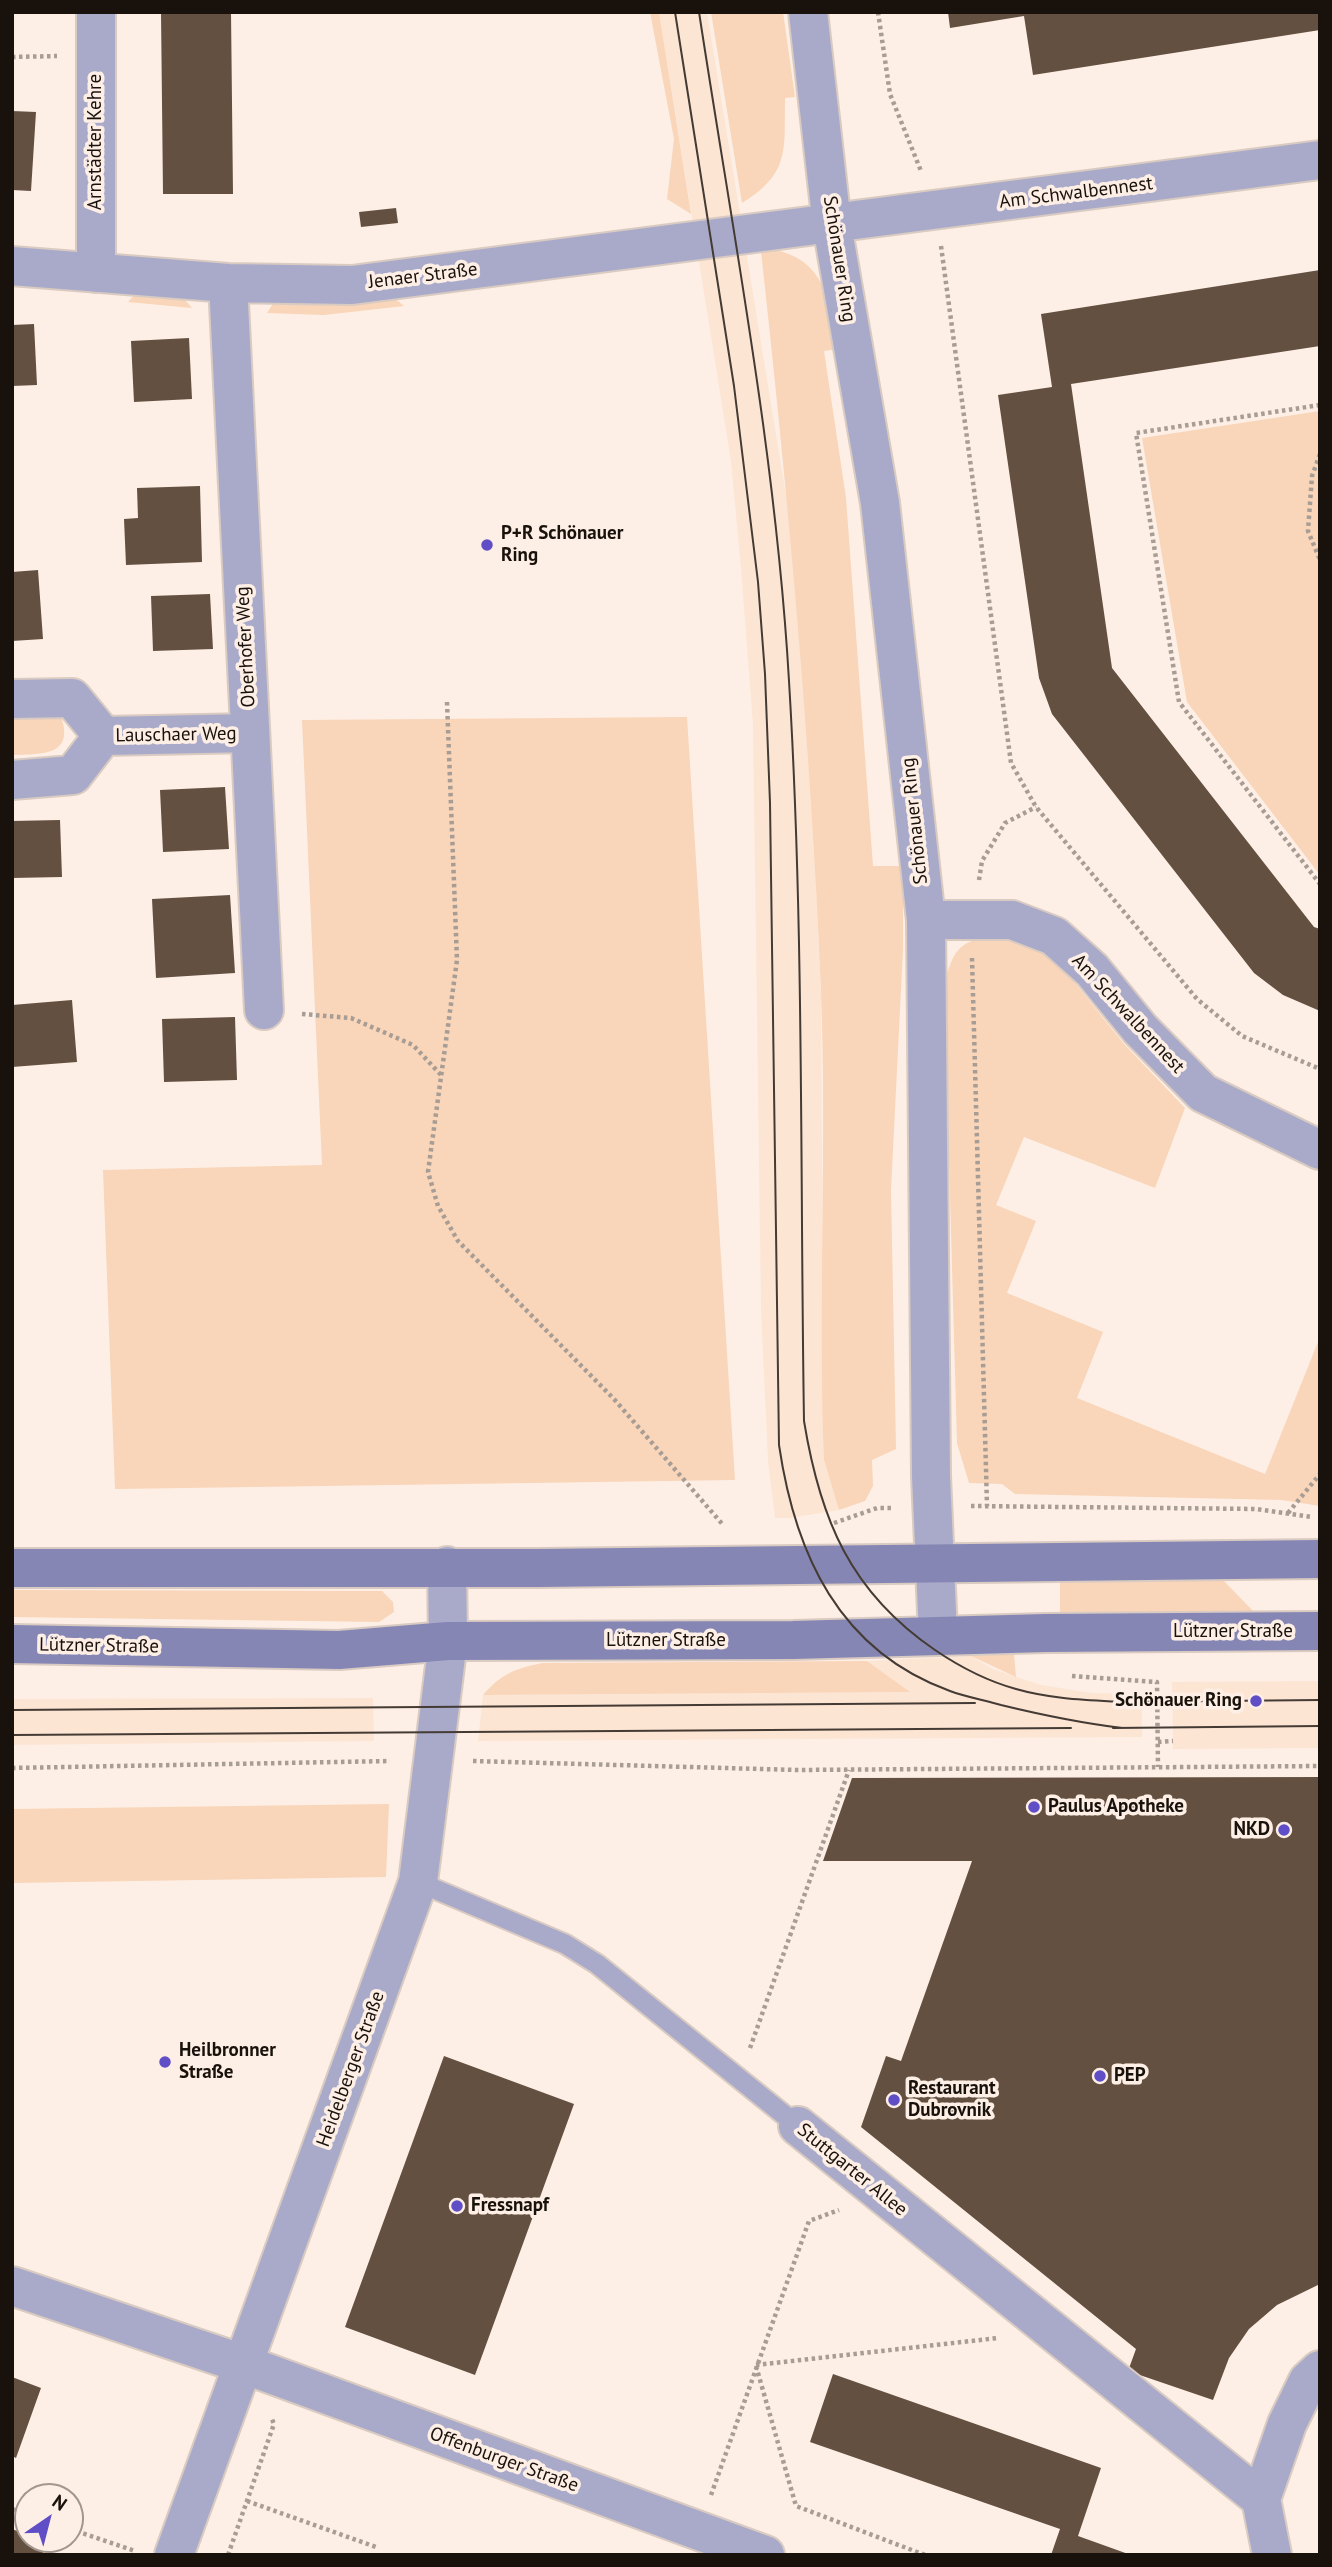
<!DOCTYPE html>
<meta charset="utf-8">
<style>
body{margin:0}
#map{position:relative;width:1332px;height:2567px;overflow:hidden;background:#fdefe5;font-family:"PT Sans",sans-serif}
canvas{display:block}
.frame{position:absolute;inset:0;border:14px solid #19110b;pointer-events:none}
.north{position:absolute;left:14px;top:2483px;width:70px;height:70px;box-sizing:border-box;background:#fdefe5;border:2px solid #a2968e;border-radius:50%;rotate:35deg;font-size:19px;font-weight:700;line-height:28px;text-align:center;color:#19110b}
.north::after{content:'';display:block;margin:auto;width:24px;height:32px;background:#5f4ec6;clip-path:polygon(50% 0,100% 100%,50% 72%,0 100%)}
</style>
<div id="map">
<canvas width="1332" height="2567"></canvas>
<div class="frame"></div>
<div class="north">N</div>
</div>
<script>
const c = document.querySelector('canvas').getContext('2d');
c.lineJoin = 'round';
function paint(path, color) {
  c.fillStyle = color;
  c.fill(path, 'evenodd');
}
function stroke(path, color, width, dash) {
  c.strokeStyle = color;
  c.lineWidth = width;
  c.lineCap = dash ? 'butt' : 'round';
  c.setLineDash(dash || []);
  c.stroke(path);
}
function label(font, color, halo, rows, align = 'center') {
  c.font = font + ' "PT Sans",sans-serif';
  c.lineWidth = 7;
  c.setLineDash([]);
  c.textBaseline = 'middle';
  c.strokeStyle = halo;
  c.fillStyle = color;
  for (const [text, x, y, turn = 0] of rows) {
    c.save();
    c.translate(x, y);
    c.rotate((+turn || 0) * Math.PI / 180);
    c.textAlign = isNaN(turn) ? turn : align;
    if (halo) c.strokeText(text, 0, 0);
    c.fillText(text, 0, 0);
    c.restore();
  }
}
paint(new Path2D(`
 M659 12H707L792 532 810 744 821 995 824 1460 839 1510 790 1518H775L768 1461 761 1309 753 724 741 569 731 461Z
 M971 1656 993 1669 1041 1685 1092 1693 1142 1694V1737L478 1741 483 1695 909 1692 867 1661Z
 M1320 1681V1748L1173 1749 1172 1682Z
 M373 1698 374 1741 12 1745V1699Z`), '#fde5d4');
paint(new Path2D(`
 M650 12H659L691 214 667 199 674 139Z
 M711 12H783L795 97 785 98C784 149 791 173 742 203Z
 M770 249C826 258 830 302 838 349L824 351 846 498 873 866H903V949L891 1190 896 1449 872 1460 873 1486 865 1501 839 1510 824 1460C818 1304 827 1147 821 991 811 743 788 497 761 251Z
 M137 292 181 295 192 308 128 302Z
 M393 297 404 306 324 315 267 313 274 302 321 305Z
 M1320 411V875L1187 702 1142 438Z
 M12 707 60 714C76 756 43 754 12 755Z
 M687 717 735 1480 115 1489 103 1170 322 1165 302 720Z
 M988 937H1013L1055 958 1124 1044 1185 1108 1155 1188 1024 1137 996 1205 1036 1221 1007 1293 1103 1332 1077 1398 1265 1474 1320 1337V1506L1282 1500 1015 1494 1002 1484 969 1483 957 1443 944 984C953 954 956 942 988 937Z
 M1222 1579 1254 1612 1060 1615V1582Z
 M12 1590 382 1591 393 1602 394 1612 379 1622 12 1617Z
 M1014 1654 1016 1677 971 1656Z
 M867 1661 910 1692 483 1695C501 1674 516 1668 543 1663Z
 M389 1804 386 1877 12 1883V1809Z`), '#f9d5b9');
paint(new Path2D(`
 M161 12H231L233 194H163Z
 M948 12H1320V30L1033 75 1024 16 950 28Z
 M12 111 36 112 31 191 12 190Z
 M396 208 398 223 361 227 359 212Z
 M1320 270V346L1071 384 1112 668 1314 927 1320 929V1011L1283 995 1254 973 1052 714 1039 678 998 395 1052 387 1041 314Z
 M34 324 37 385 12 386V325Z
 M189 338 192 399 134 402 131 341Z
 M200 486 202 562 126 565 124 519 138 518 137 488Z
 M38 570 43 639 12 641V572Z
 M210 594 213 649 153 651 151 596Z
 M225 787 229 849 163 852 160 790Z
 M60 820 62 877 12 878V821Z
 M230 895 235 973 156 978 152 899Z
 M72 1000 77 1062 12 1067V1005Z
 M235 1017 237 1080 164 1082 162 1019Z
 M1320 1777V2284L1277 2305 1249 2329 1229 2358 1213 2400 1128 2371 1136 2349 861 2127 886 2056 901 2061 972 1861H823L852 1778Z
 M444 2056 574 2104 475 2375 345 2327Z
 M833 2374 1101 2468 1078 2536 1131 2555H1051L1060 2529 810 2442Z
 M12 2377 41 2388 16 2458 12 2456Z
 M12 2529 28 2535V2539L47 2541 42 2555H12Z`), '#635041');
const lane = new Path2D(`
 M418 1882 565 1944 597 1964 798 2126`);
const street = new Path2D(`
 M808 12 832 225 880 503 926 920 931 1476 938 1635
 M12 266 228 283 352 285 1320 160
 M96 273V12
 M228 283 264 1010
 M12 699 72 698 103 736 250 733
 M12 780 73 775 103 736
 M926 920H1012L1054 936 1092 970 1140 1029 1203 1093 1320 1150
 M798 2126 1261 2499
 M12 2286 243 2364 765 2555
 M174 2555 418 1882 448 1641 447 1566
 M1272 2555 1261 2499 1287 2424 1308 2381 1320 2370`);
const secondary = new Path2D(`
 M12 1568H538L1320 1559
 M12 1644 339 1650 448 1641 793 1640 1046 1633 1320 1631`);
stroke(lane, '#d9cbc2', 23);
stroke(street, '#d9cbc2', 42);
stroke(secondary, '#d9cbc2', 42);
stroke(new Path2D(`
 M878 12 890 94 921 171
 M12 57 57 56
 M941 246 1011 763 1036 807 1197 999 1242 1036 1320 1069
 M1320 405 1136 433 1179 702 1320 884
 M1320 454 1312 476 1308 531 1320 560
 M447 702 457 960 428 1172 438 1206 458 1241 614 1399 724 1526
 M979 880 982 861 1005 823 1036 807
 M972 958 987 1506
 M302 1014 351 1018 413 1045 442 1076
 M971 1506 1256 1509 1312 1517
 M1288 1513 1320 1474
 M834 1523 877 1508H893
 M1072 1676 1157 1682 1158 1767
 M1158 1742 1173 1741
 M473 1761 797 1770 1320 1766
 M12 1768 390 1761
 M750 2048 849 1770
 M756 2365 998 2338
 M756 2366 796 2506 925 2555
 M711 2495 809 2221 839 2210
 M247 2501 376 2547
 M12 2509 28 2515
 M70 2529 135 2551
 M228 2555 274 2424 271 2417`), '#a89d94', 4.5, [3.5, 3.5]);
stroke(lane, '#a9aaca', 19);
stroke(street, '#a9aaca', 38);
stroke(secondary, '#8686b5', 38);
stroke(new Path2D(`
 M675 12 734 386 758 582 765 674 770 803 779 1445C795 1554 839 1651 950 1691 966 1697 984 1700 1001 1705 1042 1715 1081 1723 1122 1728
 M699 12C733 235 776 456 789 681 804 927 800 1175 804 1421 820 1519 850 1592 935 1650 960 1667 987 1681 1016 1689 1051 1699 1086 1700 1122 1702
 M1115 1702 1320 1700
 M12 1710 975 1703
 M1113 1728 1320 1726
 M12 1735 1071 1728`), '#443b34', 2);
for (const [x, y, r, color] of [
 [487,545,7,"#5f4ec6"],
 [1256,1701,7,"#5f4ec6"],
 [1034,1807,7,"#5f4ec6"],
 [1284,1830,7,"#5f4ec6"],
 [165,2062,7,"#5f4ec6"],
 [1100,2076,7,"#5f4ec6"],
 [894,2100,7,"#5f4ec6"],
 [457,2206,7,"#5f4ec6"]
]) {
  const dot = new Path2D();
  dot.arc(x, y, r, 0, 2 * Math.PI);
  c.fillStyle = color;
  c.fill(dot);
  stroke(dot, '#fdefe5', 2.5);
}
label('19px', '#19110b', '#fdefe5', [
 ["Arnstädter Kehre",96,142,-90],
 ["Am Schwalbennest",1076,193,-7],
 ["Schönauer Ring",839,259,81],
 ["Jenaer Straße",423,276,-7],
 ["Oberhofer Weg",246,647,-93],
 ["Lauschaer Weg",176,735,-1],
 ["Schönauer Ring",915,821,-96],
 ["Am Schwalbennest",1128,1014,47],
 ["Lützner Straße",1233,1632],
 ["Lützner Straße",666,1641],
 ["Lützner Straße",99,1646,1],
 ["Heidelberger Straße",351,2069,-70],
 ["Stuttgarter Allee",852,2170,39],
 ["Offenburger Straße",504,2460,20]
]);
label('bold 19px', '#19110b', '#fdefe5', [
 ["P+R Schönauer",501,534],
 ["Ring",501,556],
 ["Schönauer Ring",1242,1701,"right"],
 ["Paulus Apotheke",1048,1807],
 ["NKD",1270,1830,"right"],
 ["Heilbronner",179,2051],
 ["Straße",179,2073],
 ["PEP",1114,2076],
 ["Restaurant",908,2089],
 ["Dubrovnik",908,2111],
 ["Fressnapf",471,2206]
], 'left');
</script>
